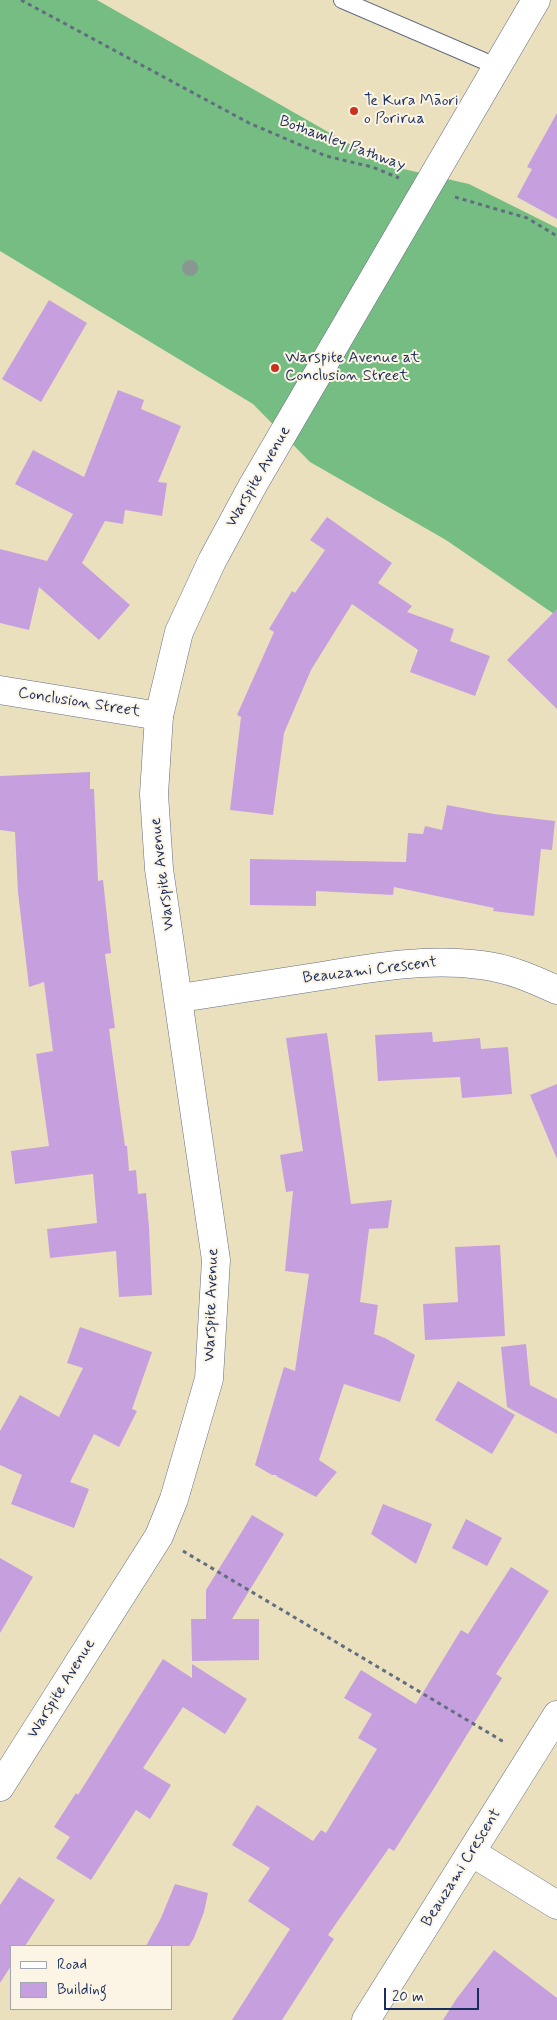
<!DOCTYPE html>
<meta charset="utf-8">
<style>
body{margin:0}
#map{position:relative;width:557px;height:2020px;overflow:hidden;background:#eae0be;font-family:Mynerve,sans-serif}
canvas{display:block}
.legend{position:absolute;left:10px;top:1945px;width:162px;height:65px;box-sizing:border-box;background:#fcf5e5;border:1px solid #a2a6af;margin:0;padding:6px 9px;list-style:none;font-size:15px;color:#1b2f5e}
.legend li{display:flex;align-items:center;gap:10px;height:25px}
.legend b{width:25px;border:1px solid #a2a6af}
.scale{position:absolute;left:384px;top:1988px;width:95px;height:22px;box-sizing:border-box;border:2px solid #1b2f5e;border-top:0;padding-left:6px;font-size:15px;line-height:18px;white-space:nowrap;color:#1b2f5e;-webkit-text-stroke:4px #fcf5e5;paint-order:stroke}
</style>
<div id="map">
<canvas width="557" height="2020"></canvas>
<ul class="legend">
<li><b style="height:6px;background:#fff"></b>Road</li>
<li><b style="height:14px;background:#c6a0de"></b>Building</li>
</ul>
<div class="scale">20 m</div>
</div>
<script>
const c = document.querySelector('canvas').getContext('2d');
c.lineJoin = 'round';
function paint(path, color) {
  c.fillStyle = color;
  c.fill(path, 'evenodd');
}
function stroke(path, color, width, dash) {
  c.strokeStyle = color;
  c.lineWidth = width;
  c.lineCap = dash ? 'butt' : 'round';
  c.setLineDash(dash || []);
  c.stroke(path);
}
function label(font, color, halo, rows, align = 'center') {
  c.font = font + ' Mynerve,sans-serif';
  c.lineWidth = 4;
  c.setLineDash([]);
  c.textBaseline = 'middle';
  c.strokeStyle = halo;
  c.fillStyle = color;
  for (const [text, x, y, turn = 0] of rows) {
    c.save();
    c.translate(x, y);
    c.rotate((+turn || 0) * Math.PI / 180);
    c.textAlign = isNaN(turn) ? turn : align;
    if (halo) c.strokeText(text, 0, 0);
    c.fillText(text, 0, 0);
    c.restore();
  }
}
paint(new Path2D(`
 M0 0H97L386 165 469 184 557 228V616L446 540 310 462 253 404 0 251Z`), '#75bd83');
paint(new Path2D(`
 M557 113V219L517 197 532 169 527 167Z
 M49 300 87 323 41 402 2 379Z
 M118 390 144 400 141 409 181 426 158 482 167 483 162 516 125 510 123 524 105 521 82 563 130 605 99 640 39 587 29 630 0 623V549L47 561 73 514 15 484 33 450 84 477Z
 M327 517 392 563 378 583 412 606 407 612 454 629 450 641 490 656 475 696 410 672 418 650 352 604 311 670 284 733 273 815 230 810 241 717 237 715 274 632 269 629 292 591 295 593 325 550 310 540Z
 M557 609V709L507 660Z
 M90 772V789H94L98 881 103 880 111 953 105 954 115 1028 109 1029 125 1146H127L129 1171 136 1170 138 1194 146 1193 149 1227 152 1295 119 1297 116 1251 50 1258 47 1229 97 1223 93 1174 15 1184 11 1151 49 1146 36 1054 53 1051 44 982 29 987 18 892 15 832 0 830V776Z
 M447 805 494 814 555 821 552 850 541 849 534 916 493 911 494 908 394 887 393 895 316 891V906L250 905V859L406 862 408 833 423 834 425 826 442 830Z
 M432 1032 433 1042 480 1038 481 1049 508 1047 512 1094 462 1098 460 1077 378 1081 375 1035Z
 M327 1033 351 1204 392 1200 388 1228 369 1229 360 1302 378 1305 374 1334 385 1338 415 1355 400 1402 344 1384 319 1460 337 1472 316 1497 276 1476 277 1475H272L255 1465 284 1367 295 1371 309 1274 285 1271 293 1191 286 1192 280 1155 303 1151 286 1038Z
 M557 1084V1159L530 1095Z
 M500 1245 505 1336 425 1340 423 1304 458 1302 455 1247Z
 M80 1327 152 1352 132 1409 137 1411 119 1447 94 1434 70 1482 89 1489 74 1528 11 1504 22 1475 0 1465V1431L20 1395 59 1417 83 1368 67 1363Z
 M526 1344 530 1385 557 1399V1434L507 1407 501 1347Z
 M458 1381 515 1415 492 1454 435 1420Z
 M383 1504 432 1524 416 1564 371 1534Z
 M252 1515 284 1534 232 1619H259V1660L192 1661 191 1619H206V1590Z
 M466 1519 502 1538 487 1566 452 1548Z
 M0 1558 33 1577 0 1633Z
 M511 1567 549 1591 496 1674 502 1678 436 1785 394 1851 389 1848 328 1935 334 1939 282 2020H232L290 1929 248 1901 270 1868 232 1845 257 1805 313 1841 321 1830 326 1833 377 1749 358 1738 372 1714 344 1698 361 1670 416 1704 461 1630 468 1634Z
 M163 1659 192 1678V1664L247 1699 225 1734 183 1707 143 1768 171 1785 150 1819 136 1810 91 1880 56 1858 70 1837 54 1827 76 1793 78 1795Z
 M19 1877 55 1900 25 1946H11V1966L0 1983V1905Z
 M175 1884 208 1893 204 1912 194 1938 189 1946H146L161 1918Z
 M494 1950 557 1998V2020H443L457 1998Z`), '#c6a0de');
const service = new Path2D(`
 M342 0 498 67`);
const minor = new Path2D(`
 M179 998C227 991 275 983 322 976 375 967 428 958 481 965 508 968 533 979 557 990
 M471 1852 557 1905
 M366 2020 557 1715`);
const tertiary = new Path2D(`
 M0 690 159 716`);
const secondary = new Path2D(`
 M0 1787 159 1536 174 1499 209 1379 216 1260 159 869 154 794 159 716 179 632 212 561 253 485 536 0`);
stroke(service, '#636d80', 18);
stroke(minor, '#636d80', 29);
stroke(tertiary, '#636d80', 29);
stroke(secondary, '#636d80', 29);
stroke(new Path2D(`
 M21 0 249 123 326 156 372 167 399 178
 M455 197 527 218 557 236
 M183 1551 504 1742`), '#636d80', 3, [4, 4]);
stroke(service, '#fff', 16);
stroke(minor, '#fff', 28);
stroke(tertiary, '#fff', 28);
stroke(secondary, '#fff', 28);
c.fillStyle = '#899791';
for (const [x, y] of [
 [190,268]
]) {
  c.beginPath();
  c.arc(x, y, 8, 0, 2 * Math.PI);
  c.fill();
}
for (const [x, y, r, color] of [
 [354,111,5,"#c8321e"],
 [275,368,5,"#c8321e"]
]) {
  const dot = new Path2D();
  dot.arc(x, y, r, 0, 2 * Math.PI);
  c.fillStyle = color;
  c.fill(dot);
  stroke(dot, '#fcf5e5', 2);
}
label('16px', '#1b2f5e', '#fcf5e5', [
 ["Te Kura Māori",364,102],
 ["o Porirua",364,120],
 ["Warspite Avenue at",285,359],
 ["Conclusion Street",285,377]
], 'left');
label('16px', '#1b2f5e', '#fcf5e5', [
 ["Bothamley Pathway",342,144,20],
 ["Warspite Avenue",259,477,-60],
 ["Conclusion Street",79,703,9],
 ["Warspite Avenue",163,874,-97],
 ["Beauzami Crescent",370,971,-7],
 ["Warspite Avenue",212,1305,-88],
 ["Warspite Avenue",62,1689,-58],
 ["Beauzami Crescent",462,1868,-58]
]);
</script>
